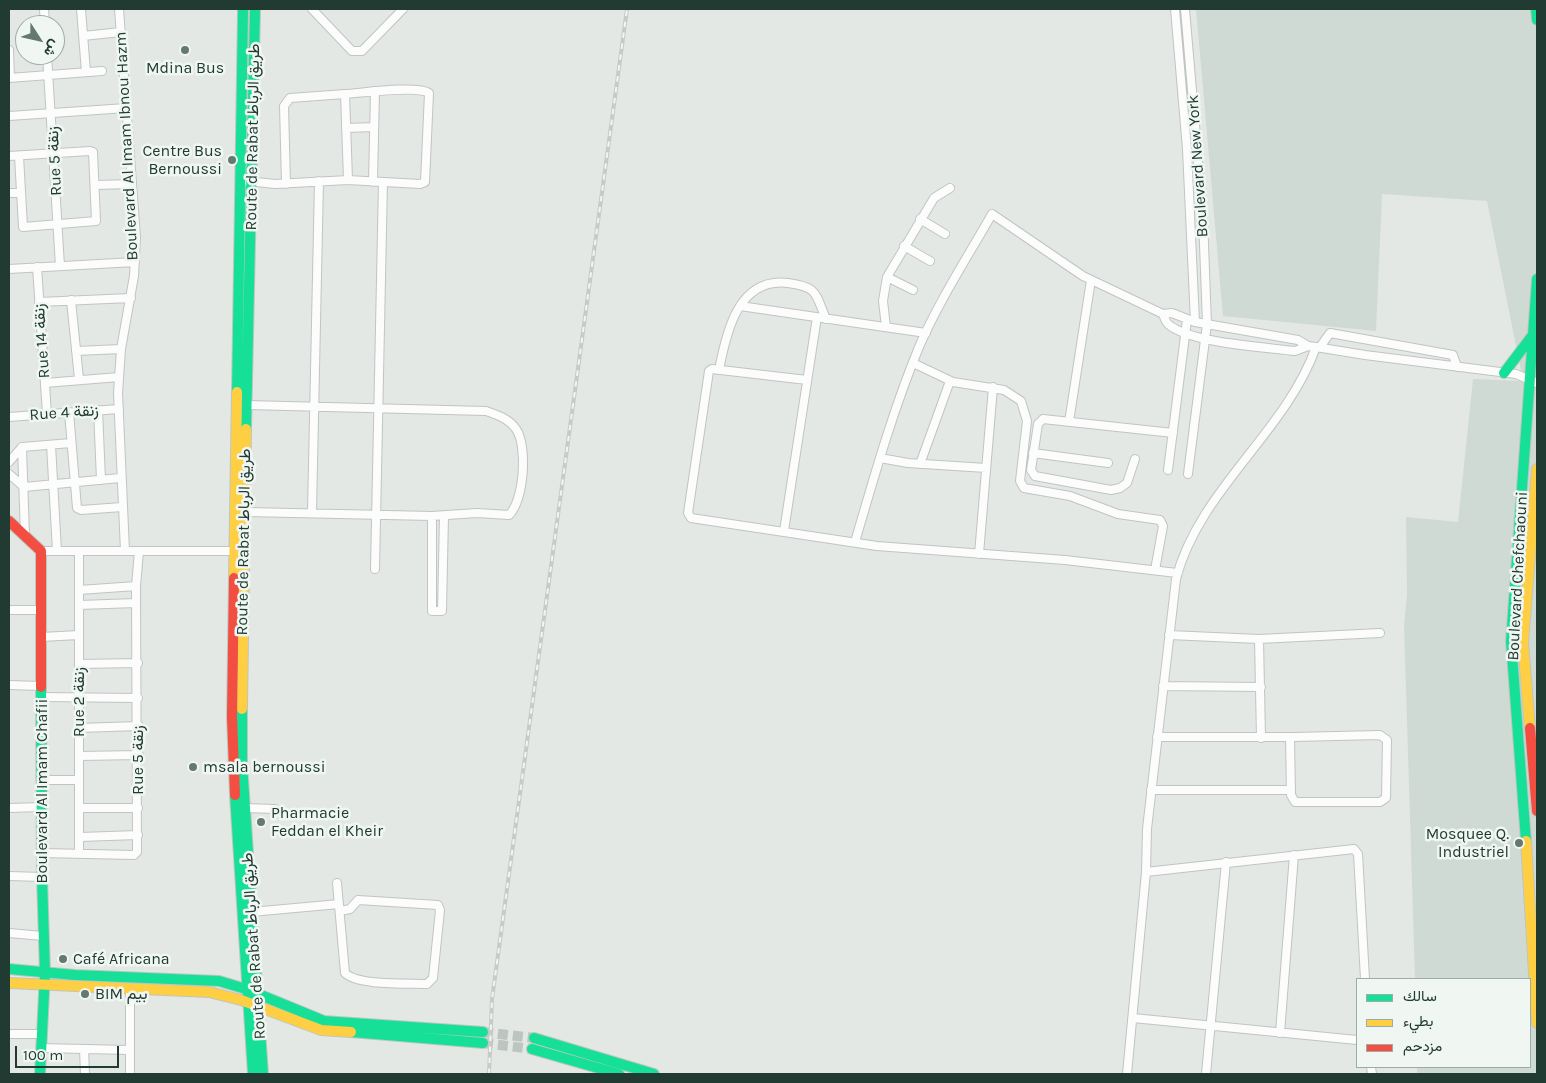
<!DOCTYPE html>
<meta charset="utf-8">
<style>
body{margin:0}
#map{position:relative;width:1546px;height:1083px;overflow:hidden;background:#e3e8e5;font-family:Karla,Vazirmatn,sans-serif}
canvas{display:block}
.frame{position:absolute;inset:0;border:10px solid #213b32;pointer-events:none}
.legend{position:absolute;left:1356px;top:978px;width:175px;height:90px;box-sizing:border-box;background:#f0f7f3;border:1px solid #9daca6;margin:0;padding:6px 9px;list-style:none;font-size:15px;color:#213b32}
.legend li{display:flex;align-items:center;gap:10px;height:25px}
.legend b{width:25px;border:1px solid #9daca6}
.north{position:absolute;left:15px;top:15px;width:50px;height:50px;box-sizing:border-box;background:#f0f7f3;border:1px solid #9daca6;border-radius:50%;rotate:125deg;font-size:14px;font-weight:700;line-height:20px;text-align:center;color:#213b32}
.north::after{content:'';display:block;margin:auto;width:18px;height:22px;background:#657871;clip-path:polygon(50% 0,100% 100%,50% 72%,0 100%)}
.scale{position:absolute;left:15px;top:1046px;width:104px;height:22px;box-sizing:border-box;border:2px solid #213b32;border-top:0;padding-left:6px;font-size:15px;line-height:18px;white-space:nowrap;color:#213b32;-webkit-text-stroke:4px #f0f7f3;paint-order:stroke}
</style>
<div id="map">
<canvas width="1546" height="1083"></canvas>
<div class="frame"></div>
<ul class="legend">
<li><b style="height:6px;background:#16e098"></b>سالك</li>
<li><b style="height:6px;background:#ffcf43"></b>بطيء</li>
<li><b style="height:6px;background:#f24e42"></b>مزدحم</li>
</ul>
<div class="north">ش</div>
<div class="scale">100 m</div>
</div>
<script>
const c = document.querySelector('canvas').getContext('2d');
c.lineJoin = 'round';
function paint(path, color) {
  c.fillStyle = color;
  c.fill(path, 'evenodd');
}
function stroke(path, color, width, dash) {
  c.strokeStyle = color;
  c.lineWidth = width;
  c.lineCap = dash ? 'butt' : 'round';
  c.setLineDash(dash || []);
  c.stroke(path);
}
function label(font, color, halo, rows, align = 'center') {
  c.font = font + ' Karla,Vazirmatn,sans-serif';
  c.lineWidth = 5;
  c.setLineDash([]);
  c.textBaseline = 'middle';
  c.strokeStyle = halo;
  c.fillStyle = color;
  for (const [text, x, y, turn = 0] of rows) {
    c.save();
    c.translate(x, y);
    c.rotate((+turn || 0) * Math.PI / 180);
    c.textAlign = isNaN(turn) ? turn : align;
    if (halo) c.strokeText(text, 0, 0);
    c.fillText(text, 0, 0);
    c.restore();
  }
}
paint(new Path2D(`
 M1196 9H1537V1074H1417V1067H1530V979H1415L1404 625 1407 595 1406 517 1458 522 1473 379 1523 381 1487 201 1382 194 1376 331 1223 316Z`), '#d0dad5');
stroke(new Path2D(`
 M483 1032 534 1038
 M483 1043 532 1049`), '#bcc5c1', 10, [10, 5]);
const street = new Path2D(`
 M44 9 45 25
 M81 9 86 72
 M119 9 136 237 134 276 121 349 118 393 125 551
 M312 9 352 51H362L403 9
 M1175 9 1187 149 1195 322
 M1185 9 1203 218 1207 324 1188 474
 M83 36 121 32
 M9 50 10 78
 M47 55 60 266
 M9 78 102 71
 M9 116 126 108
 M346 128 374 127
 M9 156 90 151 93 152 96 221 23 227 19 156
 M247 181 275 184 348 180 420 184 425 182 429 93C417 85 362 93 345 94
 M373 182 375 91
 M286 184 284 106 290 98 345 94 348 180
 M95 185 132 184
 M9 193H20
 M920 219 945 234
 M904 246 930 261
 M37 267 47 414
 M9 269 135 262
 M887 277 913 290
 M71 300 79 379
 M39 302 131 298
 M740 306 926 333
 M1163 314C1164 317 1166 322 1168 324 1189 343 1265 347 1295 351L1308 346 1316 347 1365 355 1516 374 1537 383
 M886 327 883 301 887 277 934 198 950 188
 M1320 347 1330 333 1453 355 1457 367
 M76 351 121 349
 M913 363 953 382 1004 390 1021 401 1027 421 1020 481 1024 488 1070 496 1118 514 1160 520 1163 526 1155 570
 M719 370C726 333 738 277 788 283 818 287 815 293 826 319
 M807 380 712 369 709 371 688 513 691 518 877 546 1065 560 1177 573
 M45 383 119 377
 M98 410 101 480
 M69 412 77 508 81 510 122 507
 M9 417 119 409
 M1069 422 1091 280
 M51 445 57 551
 M22 447 25 536
 M1033 453 1108 463
 M880 458 908 463 986 468
 M1135 459 1127 483 1120 488 1111 490 1035 476 1031 470 1038 424 1043 419 1173 433
 M9 462 22 447 71 443
 M920 464 950 381
 M1168 470 1187 320
 M9 474 24 487 120 478
 M246 512 432 516 477 513 509 515C524 501 528 446 516 429 509 419 498 415 486 411L247 405
 M312 512 319 181
 M432 516V611H442L444 516
 M784 531 817 317
 M855 542C874 477 893 410 919 347 939 301 967 258 992 214L1083 276 1163 314 1172 313 1195 322 1298 340 1308 346
 M41 551H239
 M79 551V853
 M979 554 993 387
 M375 569 383 182
 M79 590 136 586
 M79 605 136 603
 M9 610H41
 M1169 635 1259 639 1380 633
 M41 637 79 635
 M1259 639 1261 738
 M79 664 138 663
 M9 685 41 686
 M1163 686 1261 687
 M41 697 138 698
 M79 728 139 726
 M1157 737H1293L1380 735 1387 740 1386 798 1380 802H1295L1291 795 1290 737
 M79 756 139 755
 M42 780H79
 M1151 790H1291
 M9 808 42 807
 M80 808H138
 M245 808 275 809
 M80 837 138 835
 M42 853 134 855 137 852 136 586 139 551
 M1146 872 1354 849 1358 854 1365 979
 M9 876 42 877
 M337 883 345 973C358 986 409 983 427 984L433 978 440 910 438 905 358 900 350 909 340 911
 M251 912 339 904
 M9 933 43 936
 M130 989V1074
 M1133 1018 1357 1040
 M1280 1033 1294 855
 M9 1034H41
 M41 1048 130 1050
 M84 1049 85 1074
 M1371 1067 1372 1074
 M1127 1074 1146 872 1147 829 1176 579C1199 490 1286 432 1316 347
 M1206 1074 1226 862`);
const fast = new Path2D(`
 M1536 9 1537 20
 M1504 373 1532 336
 M237 392 243 9
 M246 429 255 9
 M242 709V764L263 1074
 M235 795 253 1074
 M1526 841 1511 641 1537 279
 M9 969 75 975 219 981 246 989 324 1021 483 1032
 M351 1032 483 1043
 M534 1038 654 1074
 M532 1049 619 1074
 M40 1074 45 973 42 877 41 687`);
const slow = new Path2D(`
 M234 578 237 392
 M242 709 246 429
 M1530 728 1523 643 1537 469
 M1526 841 1537 1023
 M9 983 209 992 241 1000 321 1030 351 1032`);
const jam = new Path2D(`
 M9 521 41 551V687
 M234 578 232 717 235 795
 M1530 728 1537 811`);
stroke(street, '#c0c5c2', 10);
stroke(fast, '#bec6c2', 12);
stroke(slow, '#bec6c2', 12);
stroke(jam, '#bec6c2', 12);
stroke(street, '#fbfcfb', 8);
stroke(fast, '#16e098', 10);
stroke(slow, '#ffcf43', 10);
stroke(jam, '#f24e42', 10);
const rail = new Path2D(`
 M489 1074 492 999 627 9`);
stroke(rail, '#c6cac9', 4);
stroke(rail, '#f0f7f3', 2, [5.5]);
for (const [x, y, r, color] of [
 [185,50,5,"#657871"],
 [232,160,5,"#657871"],
 [193,767,5,"#657871"],
 [261,822,5,"#657871"],
 [1519,843,5,"#657871"],
 [63,959,5,"#657871"],
 [85,994,5,"#657871"]
]) {
  const dot = new Path2D();
  dot.arc(x, y, r, 0, 2 * Math.PI);
  c.fillStyle = color;
  c.fill(dot);
  stroke(dot, '#f0f7f3', 2);
}
label('16px', '#213b32', '#f0f7f3', [
 ["Mdina Bus",185,68,"center"],
 ["Centre Bus",222,151,"right"],
 ["Bernoussi",222,169,"right"],
 ["msala bernoussi",203,767],
 ["Pharmacie",271,813],
 ["Feddan el Kheir",271,831],
 ["Mosquee Q.",1509,834,"right"],
 ["Industriel",1509,852,"right"],
 ["Café Africana",73,959],
 ["BIM بيم",95,994]
], 'left');
label('16px', '#213b32', '#f0f7f3', [
 ["Route de Rabat طريق الرباط",253,137,-89],
 ["Boulevard Al Imam Ibnou Hazm",127,146,-93],
 ["Rue 5 زنقة",55,161,-93],
 ["Boulevard New York",1198,166,-94],
 ["Rue 14 زنقة",42,341,-94],
 ["Rue 4 زنقة",64,413,-4],
 ["Route de Rabat طريق الرباط",244,542,-89],
 ["Boulevard Chefchaouni",1518,576,-87],
 ["Rue 2 زنقة",79,702,-90],
 ["Rue 5 زنقة",138,760,-90],
 ["Boulevard Al Imam Chafii",42,791,-90],
 ["Route de Rabat طريق الرباط",254,946,-94]
]);
</script>
